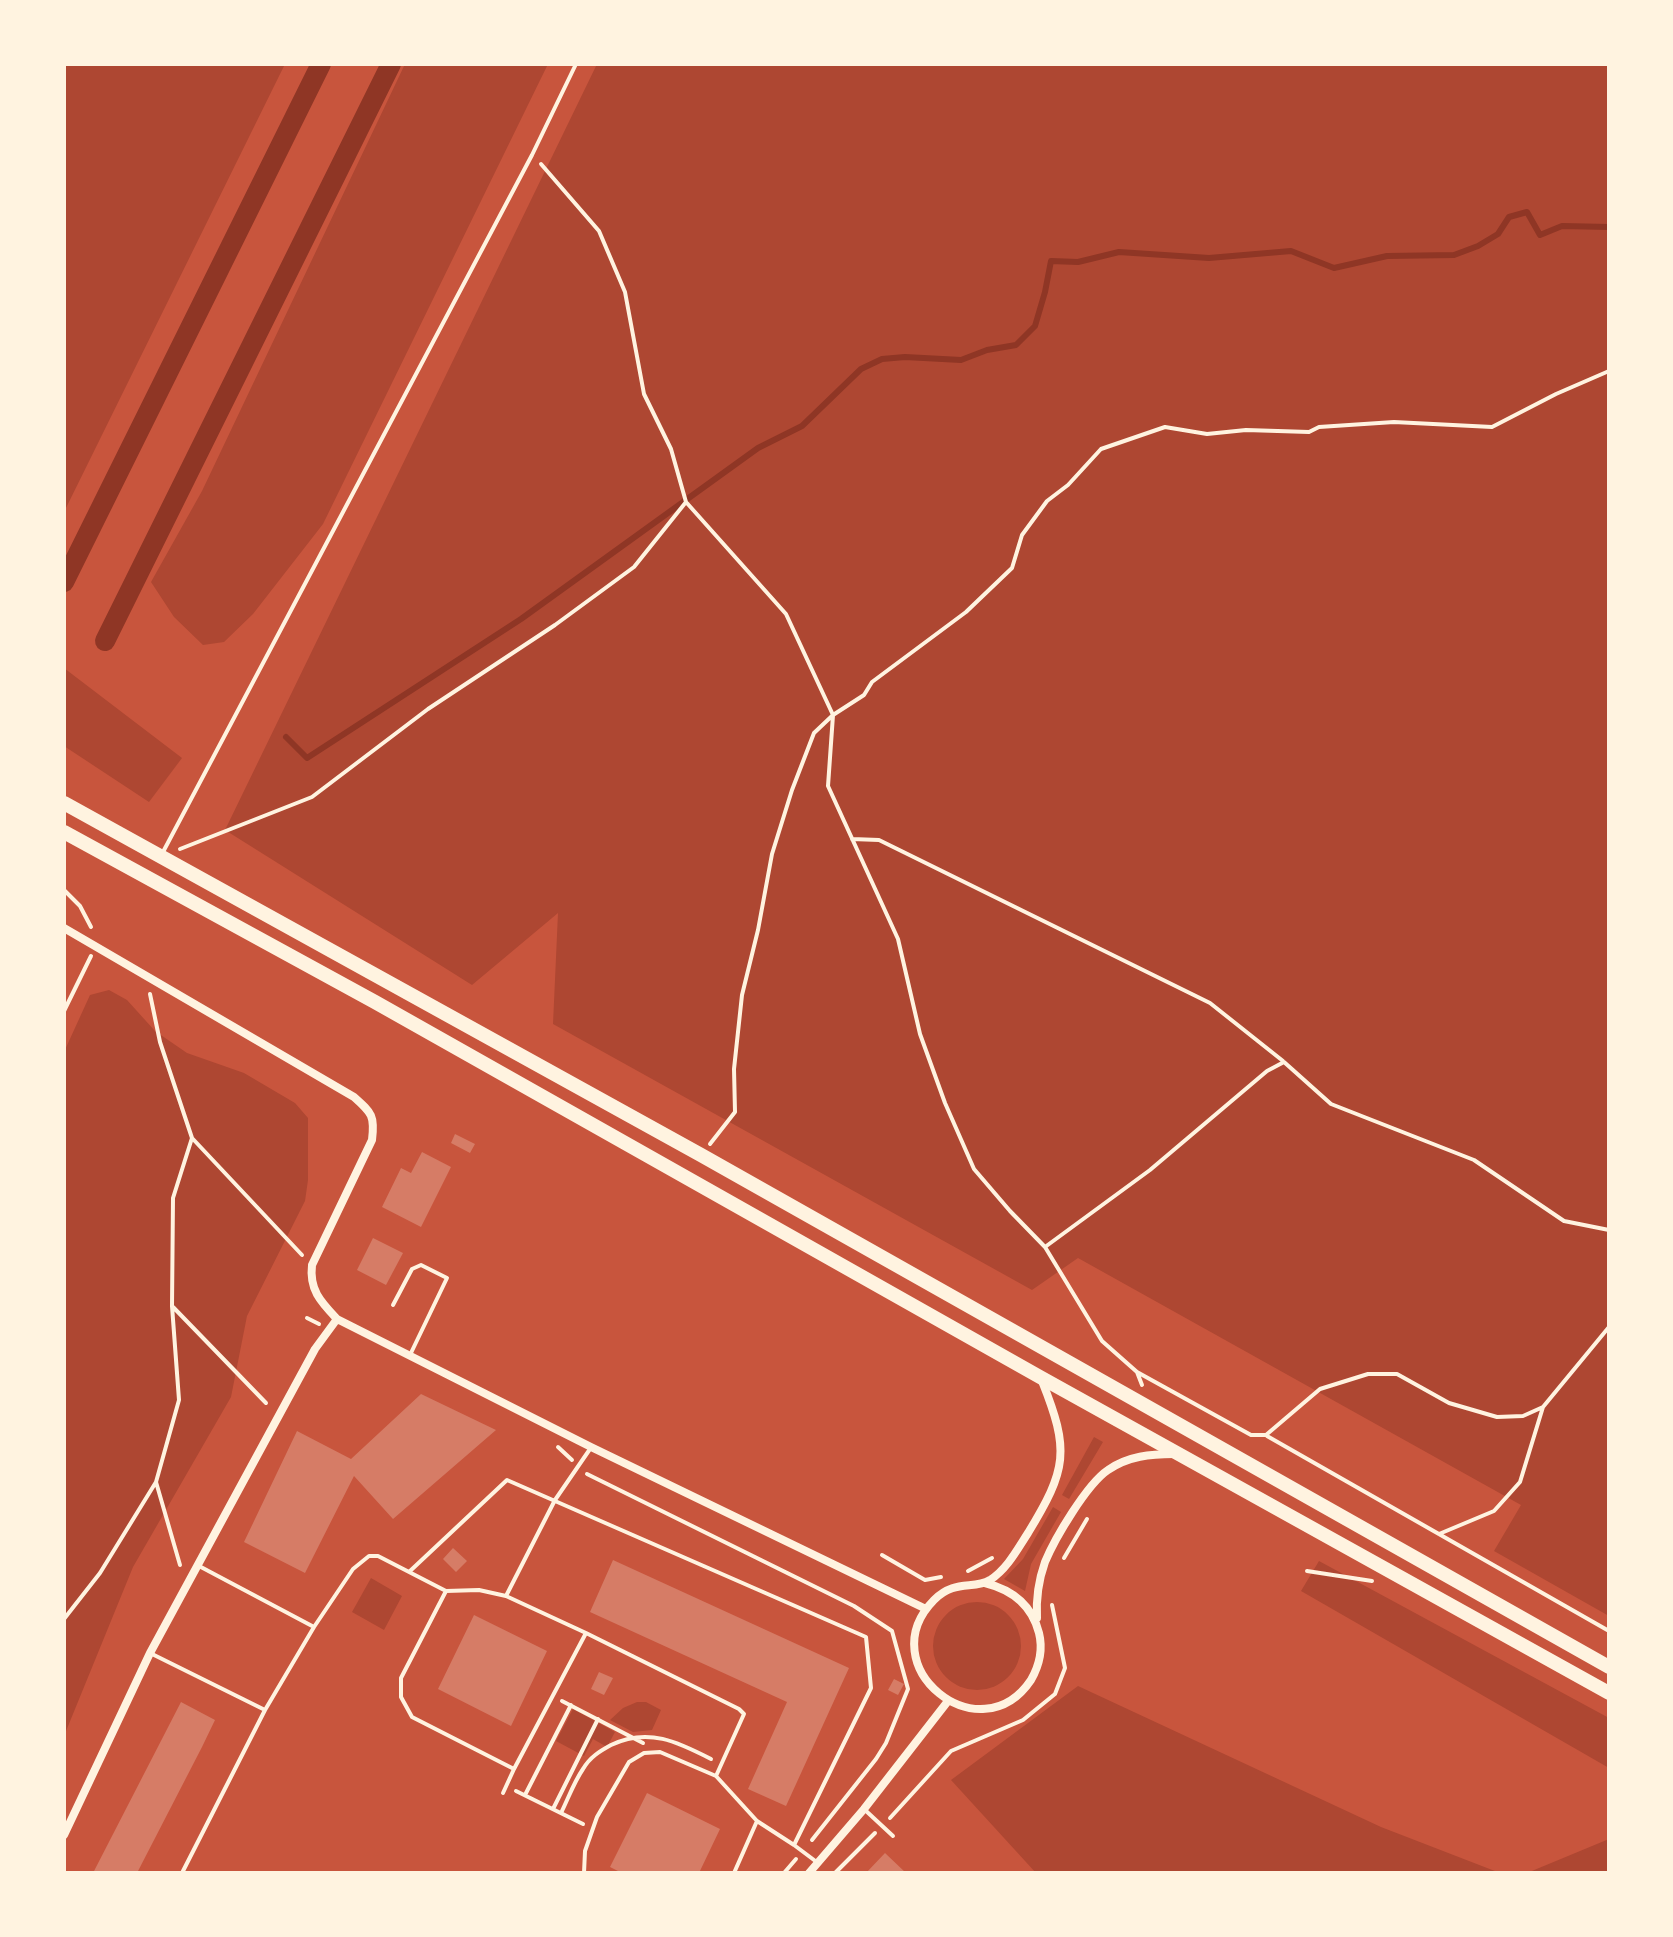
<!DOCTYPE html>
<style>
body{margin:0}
#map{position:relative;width:1673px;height:1937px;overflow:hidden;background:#c8553d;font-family:Raleway,sans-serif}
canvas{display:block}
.frame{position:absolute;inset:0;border:66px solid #fff3e0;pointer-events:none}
</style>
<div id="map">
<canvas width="1673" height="1937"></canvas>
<div class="frame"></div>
</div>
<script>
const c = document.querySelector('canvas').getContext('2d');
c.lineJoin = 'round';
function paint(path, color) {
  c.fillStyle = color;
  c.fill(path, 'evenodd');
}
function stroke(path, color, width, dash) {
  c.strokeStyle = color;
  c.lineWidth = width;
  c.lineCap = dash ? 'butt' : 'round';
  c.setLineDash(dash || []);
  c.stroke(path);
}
paint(new Path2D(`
 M64 64H285L64 512Z
 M405 64H548L323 524 253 614 224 642 203 645 174 617 151 582 202 491Z
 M597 64H1609V1616L1494 1551 1521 1505 1078 1258 1032 1290 553 1024 558 913 472 985 225 830Z
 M64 668 182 758 149 802 64 746Z
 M109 990 127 1000 155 1031 187 1053 244 1073 295 1103 308 1118V1180L305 1201 247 1316 231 1397 133 1567 64 1736V1052L90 995Z
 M1094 1437 1103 1442 1069 1499 1062 1495Z
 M1053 1507 1061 1512 1031 1564 1025 1591 1004 1579 1023 1559Z
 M1319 1561 1609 1718V1768L1301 1591Z
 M371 1578 402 1596 384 1630 352 1612Z
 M933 1646a44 44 0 1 1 88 0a44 44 0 1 1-88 0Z
 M1078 1686 1381 1827 1500 1873H1036L951 1780Z
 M637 1702H646L661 1710 652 1730 633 1732 610 1720 623 1708Z
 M573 1709 615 1732 607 1747 593 1739 584 1756 556 1741Z
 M1609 1839V1873H1527Z`), '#ae4732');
stroke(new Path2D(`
 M286 737 307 758 521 619 758 448 802 426 861 369 882 359 905 357 961 360 987 350 1016 345 1035 326 1045 292 1051 261 1078 262 1119 252 1209 258 1291 251 1334 268 1387 256 1454 255 1478 246 1498 234 1509 217 1527 212 1540 235 1562 226 1609 227`), '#8f3625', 6);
stroke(new Path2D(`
 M64 582 321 64
 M105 641 391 64`), '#8f3625', 20);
paint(new Path2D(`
 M455 1134 475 1144 470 1153 451 1143Z
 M422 1152 451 1167 421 1227 382 1207 401 1168 411 1173Z
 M373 1238 403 1253 386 1285 357 1270Z
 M421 1394 496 1430 393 1519 354 1476 305 1573 244 1542 297 1431 351 1459Z
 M453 1548 467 1561 456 1572 443 1559Z
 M613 1560 849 1668 786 1806 748 1789 787 1702 590 1612Z
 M474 1615 547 1651 511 1726 438 1689Z
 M599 1672 613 1678 604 1695 591 1689Z
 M894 1679 904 1684 898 1695 888 1690Z
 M181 1702 215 1720 202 1747 137 1873H93Z
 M647 1793 720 1829 699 1873H622L610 1867Z
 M885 1853 906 1873H866Z`), '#d67c66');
stroke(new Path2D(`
 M541 164 599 231 625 292 644 394 671 449 686 502 786 614 833 715 828 786 898 939 920 1034 945 1103 974 1169 1010 1211 1045 1247 1102 1341 1137 1372 1142 1385
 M852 839 879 840 1210 1003 1283 1061
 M180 849 312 797 428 709 555 625 634 567 686 502
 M64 890 80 906 91 927
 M150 994 160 1042 192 1138 302 1255
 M64 1011 91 956
 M710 1144 735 1112 734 1069 742 995 758 930 772 854 792 790 814 733 833 715 864 695 872 682 966 612 1012 568 1022 535 1047 501 1068 485 1101 449 1165 427 1207 434 1246 430 1309 432 1319 427 1394 422 1492 427 1556 394 1609 371
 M1045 1247 1150 1170 1267 1071 1284 1062 1331 1104 1474 1160 1564 1221 1609 1230
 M173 1307 266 1403
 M307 1318 319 1324
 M1137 1372 1251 1435H1266L1320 1389 1368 1374H1397L1449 1403 1497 1417 1523 1416 1543 1407 1609 1327
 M1267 1436 1609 1631
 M558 1447 572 1460
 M587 1474 854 1606 892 1631 908 1689 886 1743 876 1759 812 1840
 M1439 1534 1494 1511 1520 1482 1543 1407
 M882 1555 925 1580 941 1577
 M1064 1558 1087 1519
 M180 1565 156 1482 179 1400 172 1306 173 1198 192 1138
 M968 1571 992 1558
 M1307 1571 1372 1581
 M64 1619 100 1573 156 1482
 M562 1701 643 1743
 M516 1791 583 1824
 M525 1795 571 1705
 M553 1809 598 1719
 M561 1813C568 1799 574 1782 583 1769 590 1757 600 1751 611 1745 648 1727 678 1742 711 1759
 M890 1818 951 1751 1023 1720 1055 1694 1065 1668 1052 1605
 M784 1873 796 1859
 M835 1873 875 1833`), '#fff3e0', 4);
stroke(new Path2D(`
 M163 852 532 155 576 64
 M393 1305 412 1269 421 1265 447 1278 410 1355
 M199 1566 314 1627 353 1569 369 1556H378L446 1591
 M409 1572 507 1480 866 1637 871 1688 794 1845 757 1821
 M479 1590 506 1596 586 1633 514 1769 412 1717 401 1697V1678L446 1591Z
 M506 1596 555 1500 590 1449
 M586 1633 739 1709 744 1714 716 1776
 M150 1653 265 1710 182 1873
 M265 1710 314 1627
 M503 1793 514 1769
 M865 1810 893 1836
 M794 1845 818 1863
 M584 1873 585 1851 597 1817 629 1762 644 1753 660 1752 716 1776 757 1821 734 1873`), '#fff3e0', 4);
stroke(new Path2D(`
 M64 928 354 1097C372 1113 375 1116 372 1140L312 1265C309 1290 321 1302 337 1319L591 1447 926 1609
 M985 1583C1013 1590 1032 1605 1039 1633 1043 1649 1039 1666 1031 1680 980 1756 869 1666 934 1600 955 1579 973 1590 990 1580 1007 1569 1017 1550 1028 1533 1067 1469 1070 1451 1042 1381
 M1037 1618C1036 1600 1039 1579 1045 1562 1055 1538 1087 1484 1108 1470 1128 1456 1151 1454 1174 1454
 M64 1835 150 1653 315 1349 337 1319
 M809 1873 864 1809 948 1701`), '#fff3e0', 8);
stroke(new Path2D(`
 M64 803 701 1155 1609 1667
 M64 832 375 1002 1040 1377 1609 1693`), '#fff3e0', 14);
</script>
